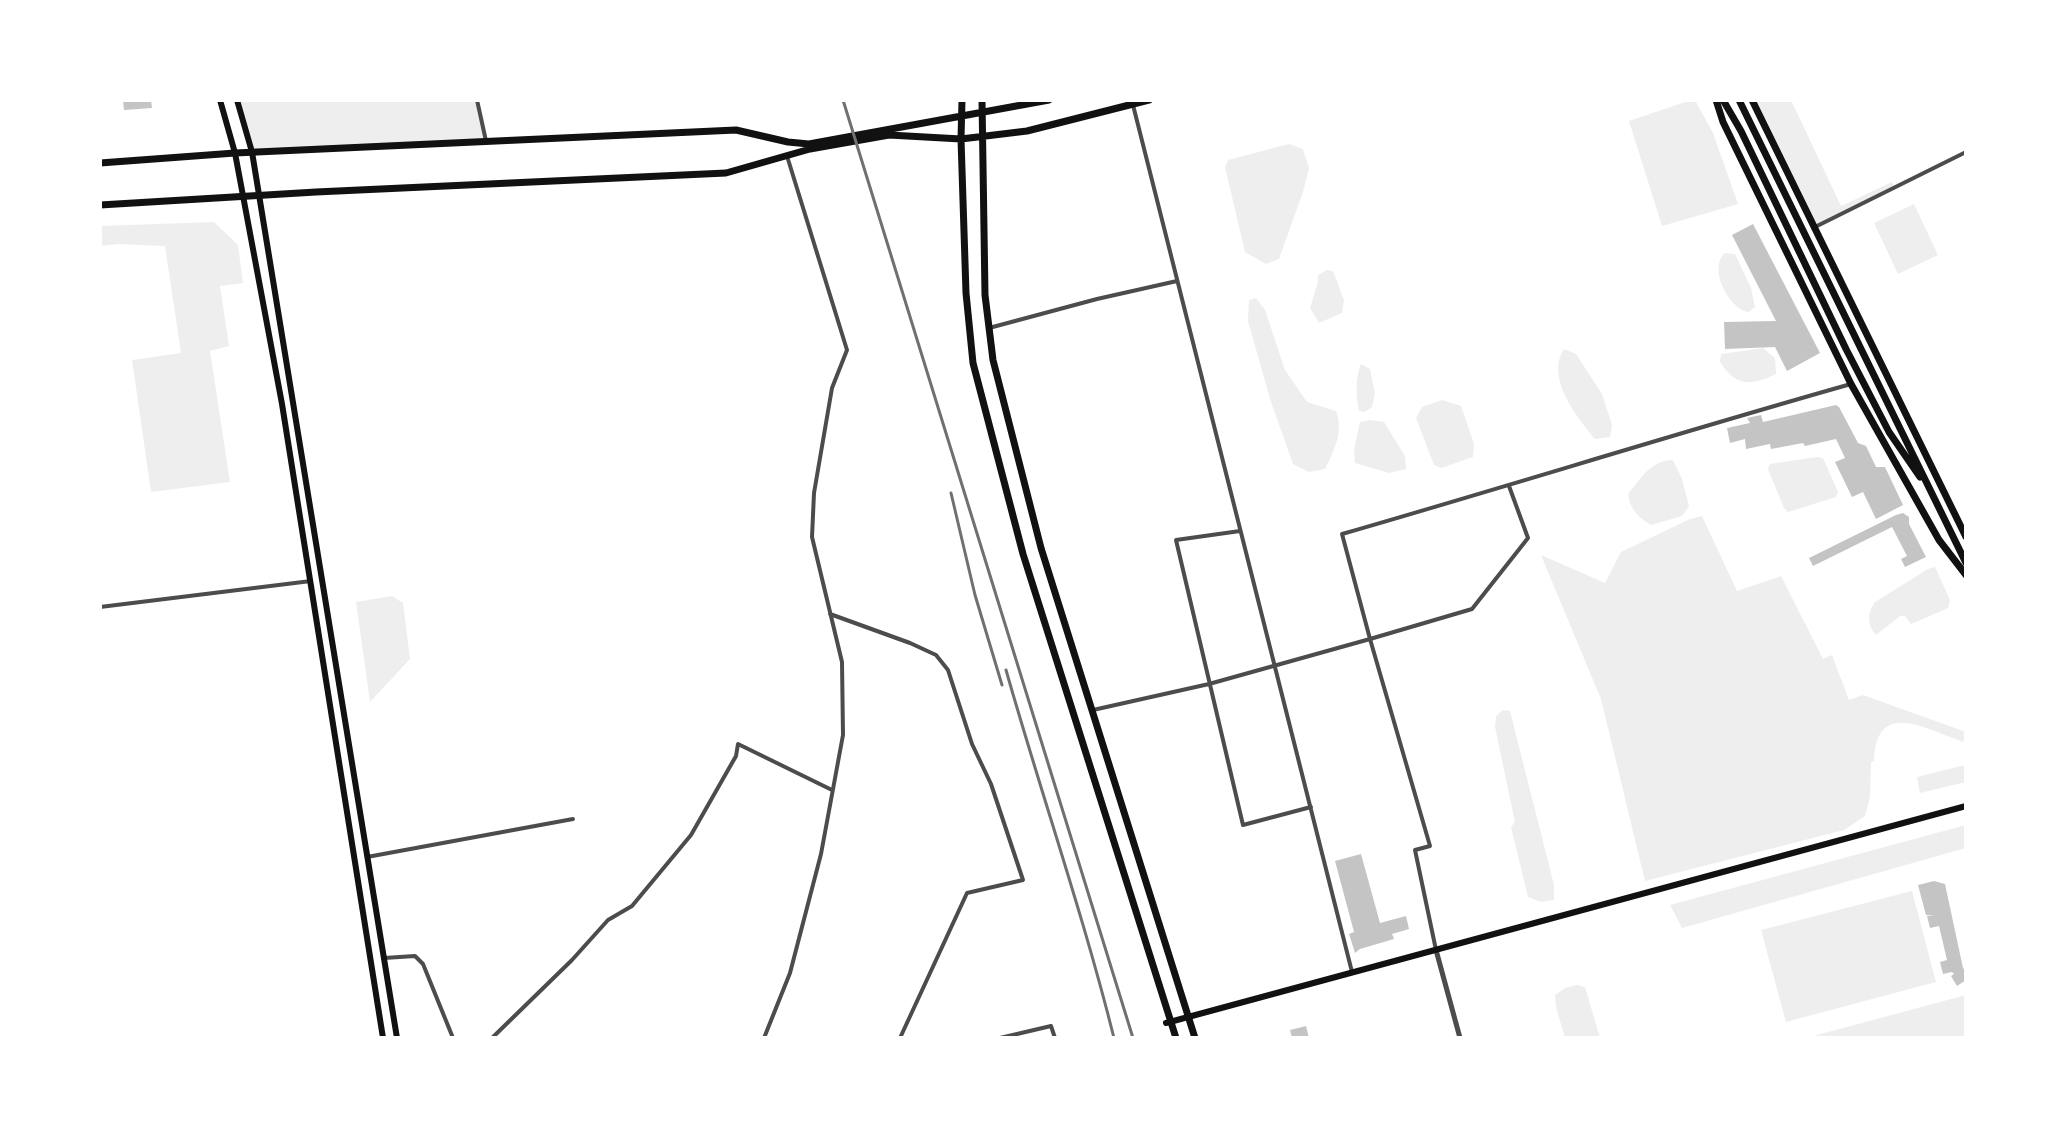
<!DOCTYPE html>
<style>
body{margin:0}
#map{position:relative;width:2066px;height:1138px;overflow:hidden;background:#fff;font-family:Signika,sans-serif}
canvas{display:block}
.frame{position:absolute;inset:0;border:102px solid #fff;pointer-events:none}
</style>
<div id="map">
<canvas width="2066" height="1138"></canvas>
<div class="frame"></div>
</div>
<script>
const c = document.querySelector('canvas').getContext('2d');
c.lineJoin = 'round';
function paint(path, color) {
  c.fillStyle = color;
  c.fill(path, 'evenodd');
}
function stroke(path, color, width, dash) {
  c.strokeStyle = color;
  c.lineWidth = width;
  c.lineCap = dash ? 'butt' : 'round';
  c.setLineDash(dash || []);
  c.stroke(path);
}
paint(new Path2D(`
 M237 100H477L486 142 252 152Z
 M1691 100H1695L1713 133 1738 204 1662 226 1629 121Z
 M1753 100H1791L1841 206 1892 182 1895 188 1815 227Z
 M1289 144 1303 149 1309 168 1303 192 1279 259 1266 264 1245 252 1225 167 1228 160Z
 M1914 204 1938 255 1898 274 1874 223Z
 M214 222 238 245 243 283 220 286 229 346 210 351 230 482 151 492 132 360 181 353 165 246 119 244 100 246V226Z
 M1725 253 1735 254 1751 288 1755 307 1749 312C1730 310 1707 269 1725 253Z
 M1327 270 1333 271 1344 300 1342 313 1319 323 1310 308 1318 282V275Z
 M1256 298 1265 310 1285 370 1307 402 1336 411C1344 431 1334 451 1325 469L1309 472 1293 464 1271 402 1248 321 1249 300Z
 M1763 348 1775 358 1776 374C1751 386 1736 387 1720 362L1721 354Z
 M1564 349 1576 354 1602 394 1612 425 1610 437 1595 439C1577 417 1545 378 1564 349Z
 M1361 364 1370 369 1375 393 1372 407 1365 412 1359 411C1356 396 1355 378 1361 364Z
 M1442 400 1461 406 1474 444 1473 457 1441 468 1434 465 1416 418 1422 407Z
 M1370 420 1384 422 1405 456 1406 469 1389 473 1355 463 1354 450 1360 422Z
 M1817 457 1823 458 1838 492 1836 497 1788 512 1784 508 1768 469 1770 464Z
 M1673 460 1682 479 1689 506 1682 516 1651 525C1638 517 1630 509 1628 494 1642 477 1650 461 1673 460Z
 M1702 516 1737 591 1781 576 1823 659 1832 655 1849 700 1863 695 1966 732 1963 742C1926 729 1876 698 1874 761L1871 762 1870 797 1865 816 1844 830 1645 881 1601 699 1541 555 1605 583 1621 552 1690 519Z
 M1935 567 1950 600 1948 608 1911 624 1905 616H1900L1876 635C1867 625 1867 613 1875 602L1928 569Z
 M392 596 403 603 410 659 370 702 356 602Z
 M1503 710 1510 711 1554 885V900L1541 902 1528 897 1511 827 1515 822 1495 727 1496 716Z
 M1965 765 1966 782 1920 793 1917 777Z
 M1966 825V848L1682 928 1670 905Z
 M1912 891 1936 982 1786 1022 1761 930Z
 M1577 985 1585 987 1600 1038H1565L1556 1007 1555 995 1565 988Z
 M1966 995V1038H1806Z`), '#eee');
paint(new Path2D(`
 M123 100H151L152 108 124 110Z
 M1753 224 1820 353 1787 371 1775 347 1725 349 1724 322 1776 321 1732 235Z
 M1836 405 1839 407 1858 443 1866 446 1876 467H1885L1903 505 1876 519 1863 492 1852 497 1835 462 1845 458 1836 439 1805 446 1803 443 1771 449 1770 444 1746 449 1745 439 1730 443 1727 428 1750 423 1747 418 1761 415 1763 422Z
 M1903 513 1909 517V524L1926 557 1905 567 1901 559 1907 556 1892 527 1813 566 1809 558 1896 515Z
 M1361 854 1380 923 1406 916 1409 929 1392 934 1394 939 1360 949 1355 953 1349 934 1354 932 1335 861Z
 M1934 881 1945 884 1963 968 1966 972V980L1957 986 1951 976 1954 974 1952 972 1943 974 1940 962 1947 960 1939 926 1930 928 1927 916 1934 915H1926L1918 885Z
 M1306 1026 1309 1038H1292L1290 1030Z`), '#c4c4c4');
stroke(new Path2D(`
 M477 100 486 141
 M1133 105 1352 972
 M1815 227 1966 152
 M989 328 1097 299 1177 281
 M1240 531 1176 540 1243 825 1311 807
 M100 607 311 581
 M830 614 910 643 936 655 948 670 972 744 991 784 1023 880 967 893 900 1038
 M1093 710 1209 684 1370 639 1342 534C1512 485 1681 432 1851 384
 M367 857 573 819
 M1436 950 1415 850 1430 846 1370 639 1472 609 1528 538 1509 486
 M384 958 415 956 423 964 453 1038
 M492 1038 572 960 608 920 632 906 691 835 736 756 738 744 832 790
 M764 1038 790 973 821 854 843 735 842 662 812 537 814 493 832 388 847 350 787 156
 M1000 1038 1051 1026 1055 1038`), '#4c4c4c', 4);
stroke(new Path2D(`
 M1436 950 1460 1038`), '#4c4c4c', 5);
stroke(new Path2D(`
 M220 100 235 153 282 404 383 1038
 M237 100 252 152 397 1038
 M1166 1023 1966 806`), '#111', 6);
stroke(new Path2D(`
 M962 100 961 139 966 293 973 363 1023 554 1176 1038
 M982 100 985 295 993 360 1041 548 1195 1038
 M1716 100 1723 122 1851 384 1939 540 1966 575
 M1723 100 1741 131 1846 349 1889 432 1920 477
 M1739 100 1966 563
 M1752 100 1966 537
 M100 163 235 153 736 130 788 142 809 144 1049 100
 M100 205 316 192 726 173 810 149 889 135 961 139 1027 131 1149 100`), '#111', 7);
stroke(new Path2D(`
 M843 100 1133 1038
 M951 493 975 595 1002 685
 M1006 670C1041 793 1083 914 1114 1038`), '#707070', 3);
</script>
